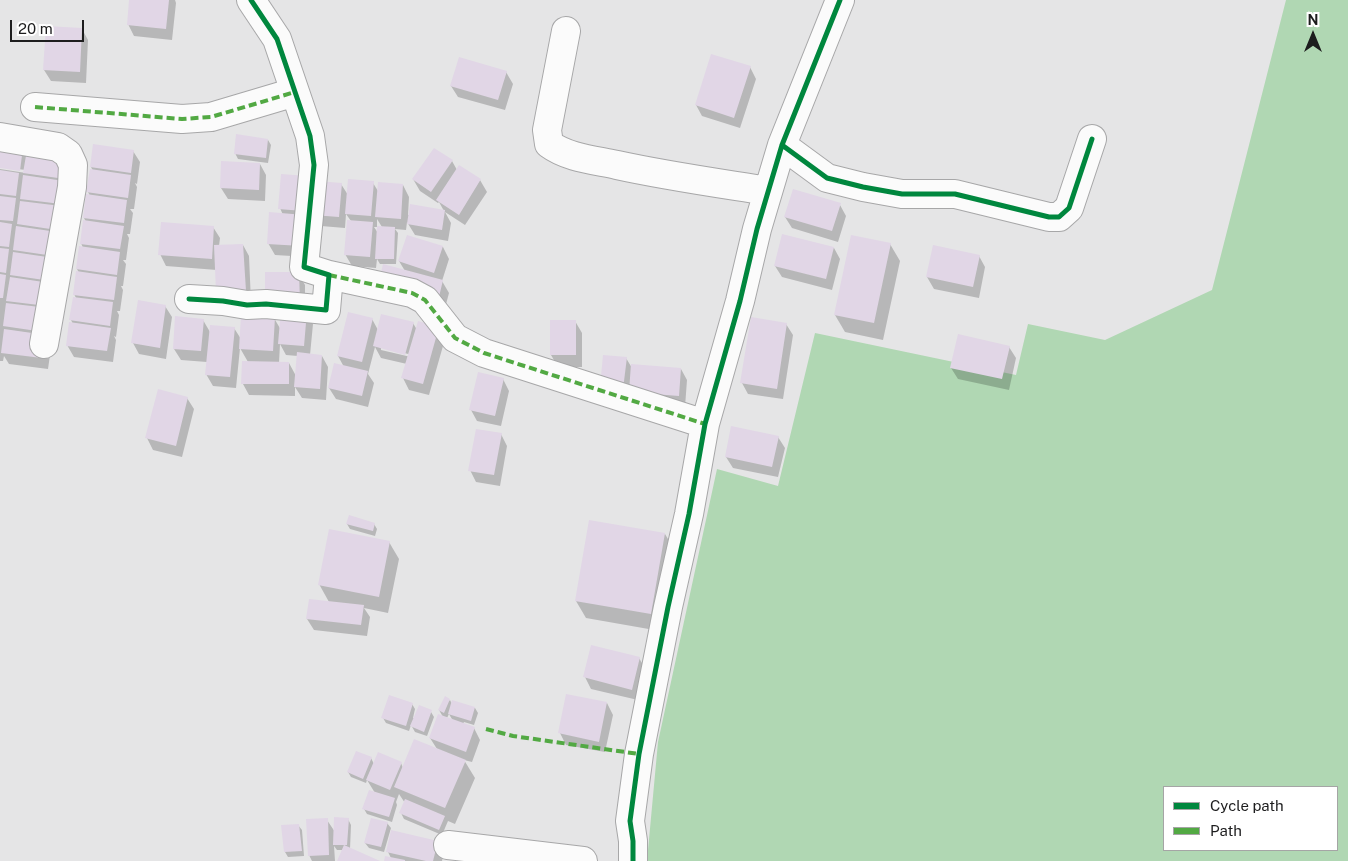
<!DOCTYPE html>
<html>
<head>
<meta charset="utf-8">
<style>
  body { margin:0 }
  #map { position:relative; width:1348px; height:861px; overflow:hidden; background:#e5e5e6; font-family:"Public Sans",sans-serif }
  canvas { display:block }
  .legend { position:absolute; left:1163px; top:786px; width:175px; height:65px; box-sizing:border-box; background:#fff; border:1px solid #a5a5a5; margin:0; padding:6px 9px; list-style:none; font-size:15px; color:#1d1d1e }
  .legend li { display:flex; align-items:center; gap:10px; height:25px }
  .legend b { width:25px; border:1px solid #a5a5a5 }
  .north { position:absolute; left:1288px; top:10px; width:50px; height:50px; -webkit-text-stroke:4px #fff; paint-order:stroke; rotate:0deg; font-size:14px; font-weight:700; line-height:20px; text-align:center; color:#1d1d1e }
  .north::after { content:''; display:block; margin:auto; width:18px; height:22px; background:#1d1d1e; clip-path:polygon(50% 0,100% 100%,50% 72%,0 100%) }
  .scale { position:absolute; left:10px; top:20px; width:74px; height:22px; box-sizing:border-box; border:2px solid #1d1d1e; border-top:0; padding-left:6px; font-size:15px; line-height:18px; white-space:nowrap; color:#1d1d1e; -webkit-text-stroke:4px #fff; paint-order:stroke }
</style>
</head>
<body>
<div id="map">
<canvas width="1348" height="861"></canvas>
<ul class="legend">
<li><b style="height:6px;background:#00873e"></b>Cycle path</li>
<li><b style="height:6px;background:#52a943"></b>Path</li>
</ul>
<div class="north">N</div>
<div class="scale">20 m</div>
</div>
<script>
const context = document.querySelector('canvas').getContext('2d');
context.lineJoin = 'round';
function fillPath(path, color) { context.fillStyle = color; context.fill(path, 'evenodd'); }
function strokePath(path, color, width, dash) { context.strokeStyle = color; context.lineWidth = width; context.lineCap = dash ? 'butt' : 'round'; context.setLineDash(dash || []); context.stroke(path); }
fillPath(new Path2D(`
  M1286,0H1348V861H647L658,742L717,469L778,486L815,333L1016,375L1028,324L1105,340L1212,290ZM1164,787H1337V850H1164Z`), '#b0d7b3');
fillPath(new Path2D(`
  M130,0H175L176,3L172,40L134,36L128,24Z
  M82,29L88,40L86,83L51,81L44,70Z
  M750,67L756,79L740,128L702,116L696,105Z
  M506,72L513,84L505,110L458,97L451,86Z
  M268,140L271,145L268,163L238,159L235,153Z
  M0,145L67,157L51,348L48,369L9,364L4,356L3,361H0V169L26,173V170L0,167Z
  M434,149L452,161L457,170L480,180L487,192L465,225L445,212L451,223L448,241L415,235L407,222L406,230L395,229L398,233L396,264H380L377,259L376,268L352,266L345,254L351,221L346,214L345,228L321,226L315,215L341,184L348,195L373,183L378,191L403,185L409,197L408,215L444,211L439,202L438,203L420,191L413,179ZM377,219L382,227L378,233L374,227H377Z
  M133,151L140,162L137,184L135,183L137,187L134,209H130L133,213L130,234H127L129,238L126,260H123L126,264L123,286H121L123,290L120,311H117L119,315L116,337L114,336L116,340L113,362L74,357L67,345L73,324L71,320L76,298L74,294L79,273L77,269L83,248L81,243L86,222L84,218L90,196L88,192L93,171L91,167Z
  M260,164L266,175L265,201L228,199L221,188Z
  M306,177L308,257L275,255L268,243L283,215L280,208Z
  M840,205L846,216L838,242L792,228L785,217Z
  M213,227L220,238L219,246L243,245L249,256L251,302L217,270L166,266L160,254Z
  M408,236L443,247L449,259L442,281L449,293L445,308L405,271L399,261Z
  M890,244L900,261L883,340L845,332L835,315Z
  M834,248L840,259L832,290L782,277L775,266Z
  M979,256L985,267L979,298L934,289L927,277Z
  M298,273L305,285V312L313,324L310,355L322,356L328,367L326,400L302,398L295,387V396L249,395L243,384L248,362L240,348L236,388L213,386L206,374L207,362L181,360L174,349L203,320L210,332L234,328L241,339L274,318L281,330ZM280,344L286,355L298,356L296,376L289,363H279Z
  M165,306L172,317L166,359L139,354L133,343Z
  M372,319L378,330L413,323L417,330L445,339L429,395L409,390L403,378L407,364L381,358L375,347L368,374L374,383L368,407L336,399L329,388L344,367L338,356ZM381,347L412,355L411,357L381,350Z
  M551,321H575L582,333V367H558L551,355Z
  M786,324L793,335L783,399L748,394L742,383Z
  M1009,347L1016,358L1009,390L958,379L951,368Z
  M626,358L632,368L681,369L687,380L685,407L608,398Z
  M503,379L509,391L501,426L477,421L471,410Z
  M187,398L194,409L182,457L153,450L147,438Z
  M501,434L507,446L500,486L476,482L470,470Z
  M778,437L785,448L778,477L733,468L726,457Z
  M347,524H374L377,529L375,536L350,529Z
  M665,534L675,551L660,631L586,618L576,601Z
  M389,542L399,559L388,613L364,608L370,617L367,636L314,630L307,619L329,602L319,584Z
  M639,658L646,670L638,700L591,689L585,677Z
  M450,700L452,704L475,708L478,713L474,725L464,722L463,724L474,728L480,740L472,762L464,760L475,778L455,824L448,821L442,835L404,819L401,813L405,803L399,794L396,802L397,805L392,822L367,814L364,809L375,793L367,780L366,783L351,777L348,772L371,758L374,764L401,763L403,768L437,749L430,738L443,717L439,710ZM449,714L453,721L447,718Z
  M607,703L613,715L605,752L566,745L560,733Z
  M412,704L415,709L413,718H415L431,712L434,717L427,736L415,732L411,725L409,731L386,723L383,718Z
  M348,819L351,825L350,849L377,861H339L344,850H337L334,846L335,861H312L309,855L327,820L335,832Z
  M387,823L391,828L384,852L369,848L365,843Z
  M298,825L302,830L304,856L288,857L285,852Z
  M392,832L444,853L442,861H385L391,858L388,852Z`), '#0003');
fillPath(new Path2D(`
  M129,0H169L166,29L127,25Z
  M46,26L82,28L80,72L43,70Z
  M711,54L751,66L734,118L695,105Z
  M459,57L507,71L498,100L450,86Z
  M236,134L268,139L266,158L234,154Z
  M0,144L23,147L20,171L0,168Z
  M93,144L134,150L131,173L90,167Z
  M434,148L453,160L431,192L412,179Z
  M27,150L68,156L65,179L23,173Z
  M221,161L260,163L259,190L220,188Z
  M459,165L481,179L459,215L436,200Z
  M90,169L131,175L128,198L86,192Z
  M0,170L19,173L16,196L0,194Z
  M281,174L307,176L304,211L278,209Z
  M23,175L64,181L61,204L20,199Z
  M348,179L374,181L371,216L345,214Z
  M316,181L342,183L339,217L313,215Z
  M378,182L403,184L401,219L375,217Z
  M793,189L841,203L832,231L784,217Z
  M86,194L127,200L124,223L83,218Z
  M0,196L16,198L13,221L0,220Z
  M20,201L61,206L57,230L17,224Z
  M410,204L445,210L442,230L407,224Z
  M269,212L304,215L302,246L267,244Z
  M83,220L124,226L120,249L80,244Z
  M347,220L373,222L370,257L344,255Z
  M0,222L12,224L9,247L0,246Z
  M161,222L214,226L212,259L158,255Z
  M16,226L57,232L54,256L13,250Z
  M377,226L395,227L394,259H375Z
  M782,234L834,247L826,279L774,266Z
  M407,235L443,246L434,273L398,261Z
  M851,235L891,243L874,323L834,315Z
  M243,244L246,291L216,292L214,245Z
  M933,245L980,255L973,287L926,277Z
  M79,246L120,252L117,275L76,269Z
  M0,248L9,249L6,273L0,272Z
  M13,252L54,258L51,281L10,275Z
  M383,264L443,280L439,297L379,281Z
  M76,271L117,277L114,300L73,295Z
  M265,272H299L300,302H265Z
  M0,274L6,275L3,298H0Z
  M10,277L50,283L47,306L6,301Z
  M73,297L113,302L110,326L69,320Z
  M138,300L166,305L160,348L131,343Z
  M6,303L48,308L44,332L3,326Z
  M281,309L307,311L304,346L278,344Z
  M348,312L373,318L362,362L337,356Z
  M381,314L414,322L405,355L373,346Z
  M241,315L275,317L273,351L239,349Z
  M175,316L204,319L201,351L173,349Z
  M751,317L787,323L777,389L740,383Z
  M550,320H576V355H550Z
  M418,321L439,327L423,384L401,378Z
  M69,322L111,328L107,351L66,346Z
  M210,325L235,327L230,377L205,375Z
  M4,329L46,335L42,358L1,353Z
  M958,334L1010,346L1002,379L950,368Z
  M297,352L322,355L320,389L294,387Z
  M603,355L627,357L623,389L600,387Z
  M242,361L289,362V384H241Z
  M334,363L368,371L362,396L328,388Z
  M631,364L681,368L679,396L629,392Z
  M478,372L504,378L495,416L469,410Z
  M158,389L188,397L176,446L145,438Z
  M731,426L779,436L772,467L725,457Z
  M476,429L502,433L494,475L468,471Z
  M349,515L375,523L373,531L346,524Z
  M589,520L665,533L651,614L575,601Z
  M329,529L390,541L379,597L318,585Z
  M309,599L364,605L361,625L306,619Z
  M591,645L640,657L632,690L583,677Z
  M566,694L607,702L599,742L558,733Z
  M389,695L413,703L406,726L381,718Z
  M445,696L450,699L444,713L438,710Z
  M452,700L475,707L471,721L448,714Z
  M419,705L432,710L424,732L410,726Z
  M438,714L475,727L466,752L429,738Z
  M414,739L466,760L445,808L394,787Z
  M356,751L372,757L363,779L347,772Z
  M378,752L402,762L390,790L366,780Z
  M369,790L395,798L389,817L362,809Z
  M405,799L445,816L439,830L399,813Z
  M334,817L349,818L347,845H333Z
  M328,818L329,855L308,856L306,819Z
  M371,818L388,822L381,847L364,843Z
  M299,824L302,851L284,852L281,825Z
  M391,830L438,841L433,861H426L386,852Z
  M344,845L380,861H337Z
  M385,856L405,860V861H384Z`), '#e1d6e6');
const minor = new Path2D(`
  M566,31L547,130L549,144C568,158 594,160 617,165C667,176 718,183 768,191
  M35,107L182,119L211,117L295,92
  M0,137L58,147L68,154L73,165L72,187L44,344
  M782,145L827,178L863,187L902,194H955L1049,217H1059L1069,208L1092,139
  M329,275L412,293L425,300L455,338L484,353L705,424
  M189,299L223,301L247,305L266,304L326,310L329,275L304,267L314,165L310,136L277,39L251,0
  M448,845L583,861
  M633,861V841L630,821L639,754L668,607L689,514L705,424L740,301L757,229L782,145L840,0`);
strokePath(minor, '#a7a7a8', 30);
strokePath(minor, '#fbfbfb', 28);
strokePath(new Path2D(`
  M35,107L182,119L211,117L295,92
  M329,275L412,293L425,300L455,338L484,353L705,424
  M486,729L513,736L639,754`), '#52a943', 4, [8, 4]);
strokePath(new Path2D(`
  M782,145L827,178L863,187L902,194H955L1049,217H1059L1069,208L1092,139
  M189,299L223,301L247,305L266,304L326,310L329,275L304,267L314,165L310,136L277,39L251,0
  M633,861V841L630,821L639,754L668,607L689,514L705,424L740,301L757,229L782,145L840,0`), '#00873e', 5);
</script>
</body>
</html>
